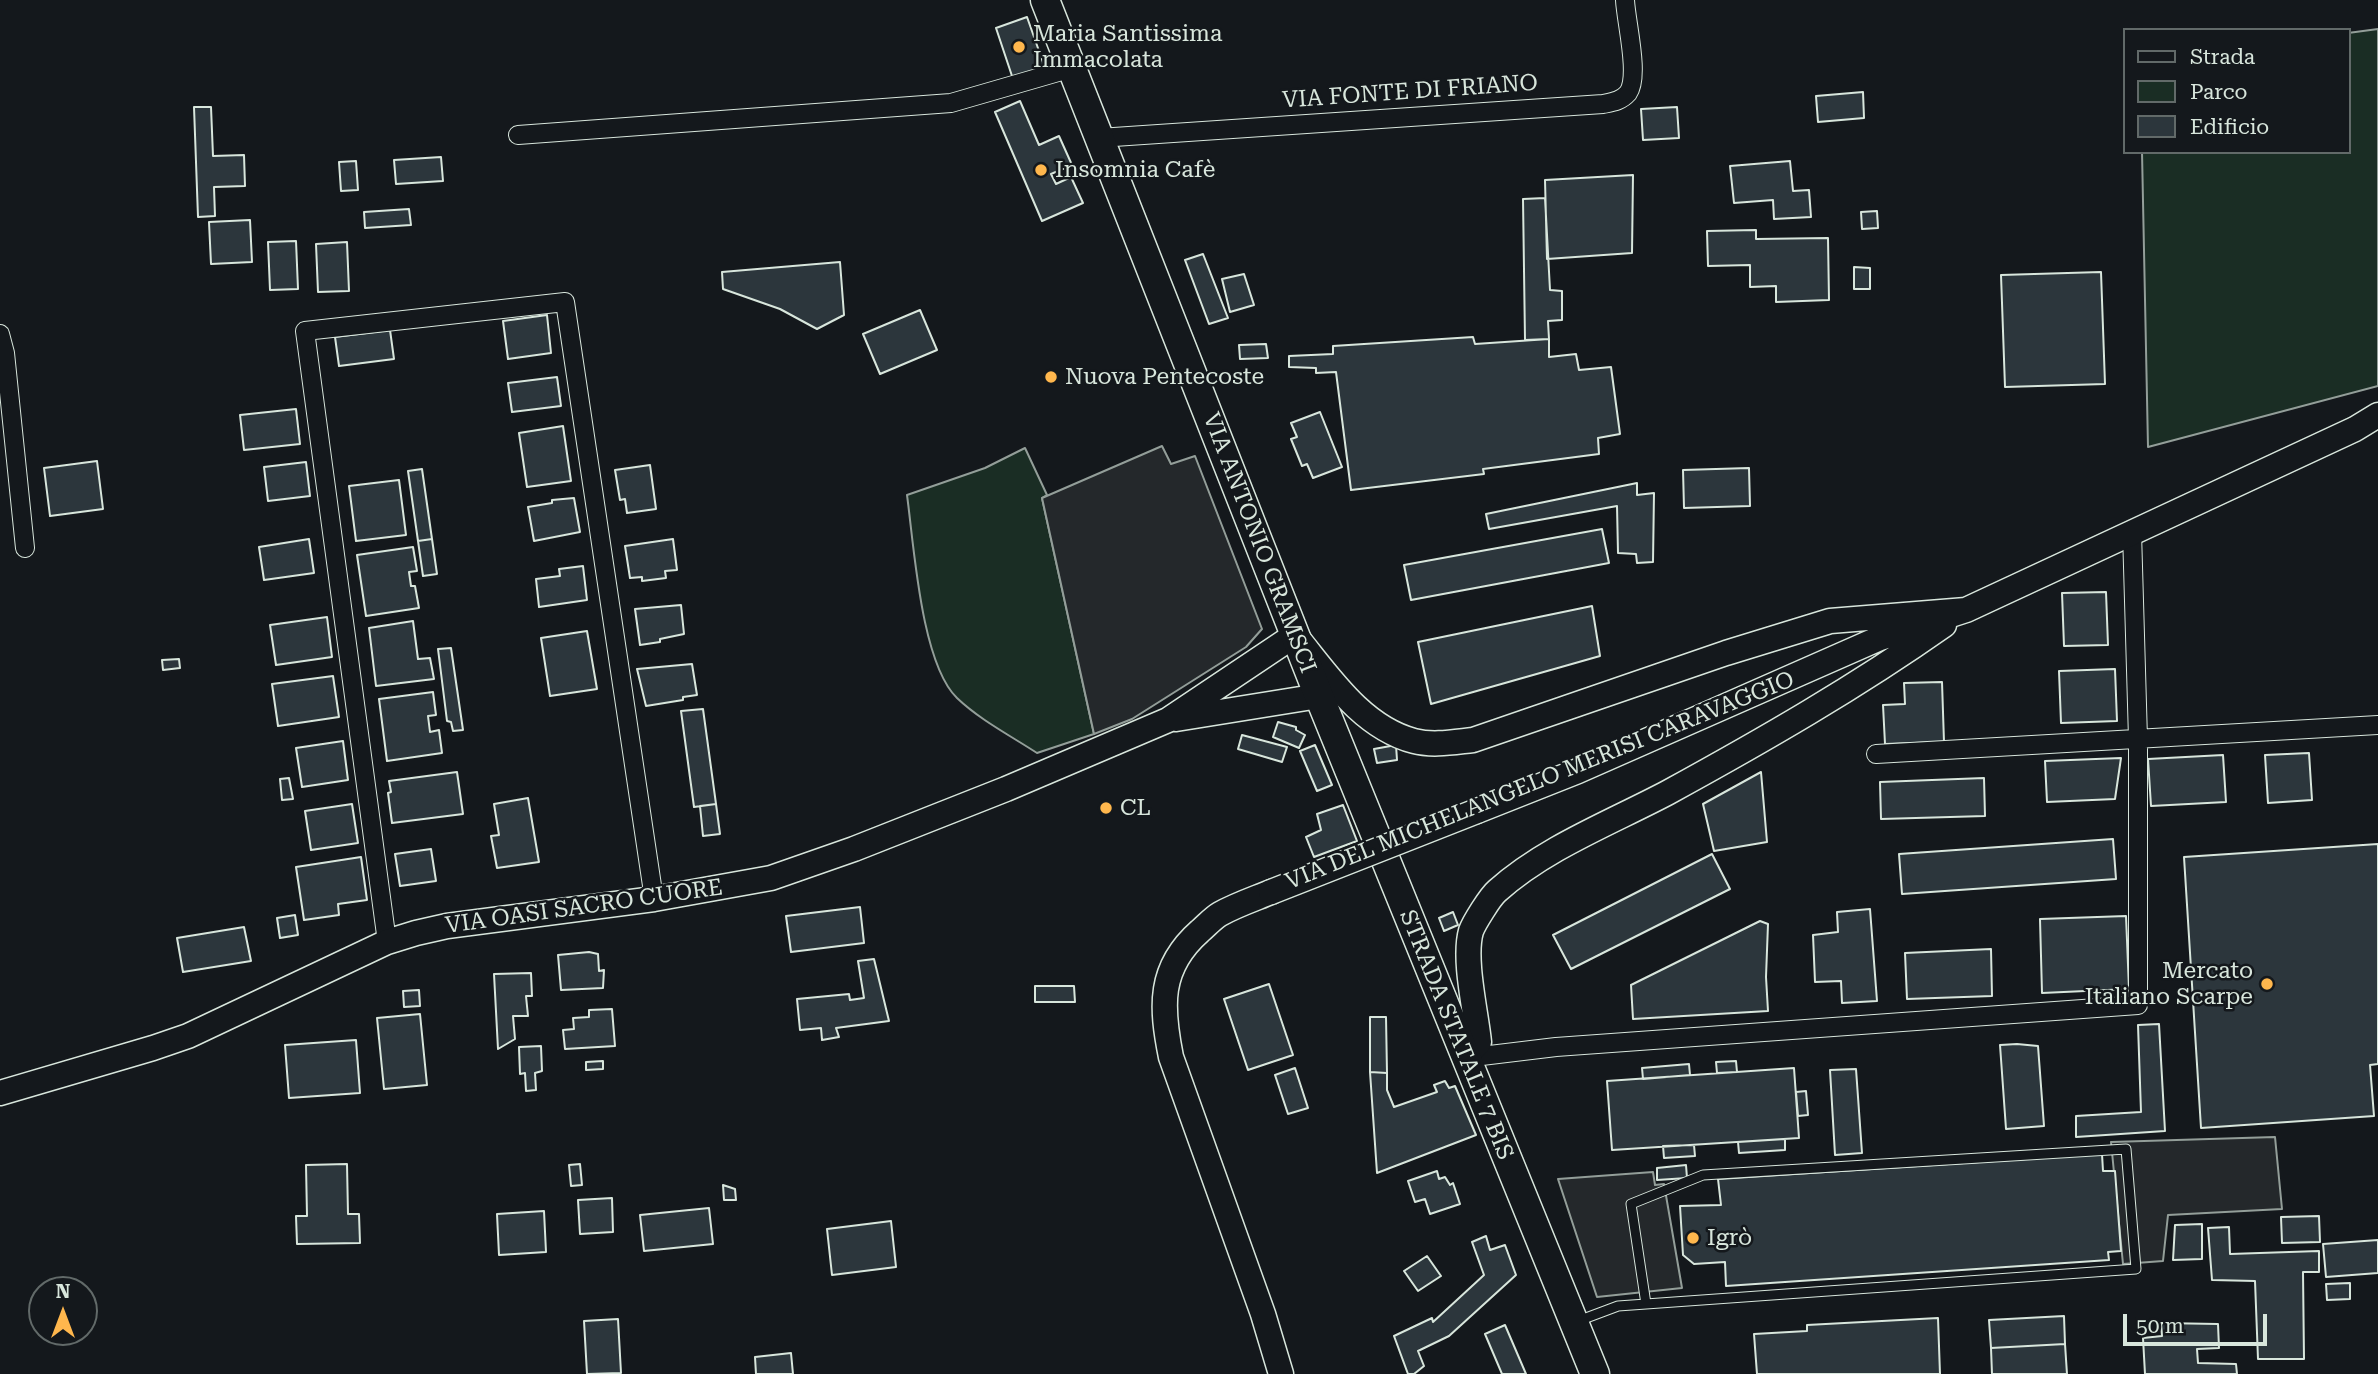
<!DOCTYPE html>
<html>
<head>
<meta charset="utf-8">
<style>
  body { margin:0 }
  #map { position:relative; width:2378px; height:1374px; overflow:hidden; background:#14181c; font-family:"Roboto Serif",serif }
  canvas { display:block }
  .legend { position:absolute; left:2123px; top:28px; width:228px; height:126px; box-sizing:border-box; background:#14181c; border:2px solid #626a69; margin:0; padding:9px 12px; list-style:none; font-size:21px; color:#d8e6dc }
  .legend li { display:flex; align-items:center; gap:14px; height:35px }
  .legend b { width:35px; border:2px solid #626a69 }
  .north { position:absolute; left:28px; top:1276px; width:70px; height:70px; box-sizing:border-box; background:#14181c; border:2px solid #626a69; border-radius:50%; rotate:0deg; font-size:19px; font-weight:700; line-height:28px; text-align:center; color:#d8e6dc }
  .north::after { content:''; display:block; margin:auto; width:24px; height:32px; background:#ffb74d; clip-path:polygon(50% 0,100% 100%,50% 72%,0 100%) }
  .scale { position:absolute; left:2123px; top:1314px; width:144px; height:32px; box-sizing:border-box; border:4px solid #d8e6dc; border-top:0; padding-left:9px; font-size:21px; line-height:24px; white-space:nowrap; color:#d8e6dc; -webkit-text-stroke:5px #14181c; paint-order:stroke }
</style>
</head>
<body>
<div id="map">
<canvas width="2378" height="1374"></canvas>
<ul class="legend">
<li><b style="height:9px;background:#14181c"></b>Strada</li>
<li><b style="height:19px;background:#1a2d24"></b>Parco</li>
<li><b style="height:19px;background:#2c363c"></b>Edificio</li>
</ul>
<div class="north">N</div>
<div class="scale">50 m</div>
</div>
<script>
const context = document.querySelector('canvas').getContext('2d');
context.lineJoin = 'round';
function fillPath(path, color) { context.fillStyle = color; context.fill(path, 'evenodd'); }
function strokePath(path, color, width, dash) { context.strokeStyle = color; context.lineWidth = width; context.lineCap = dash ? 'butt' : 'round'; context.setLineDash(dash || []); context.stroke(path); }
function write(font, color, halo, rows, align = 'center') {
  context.font = font + ' "Roboto Serif",serif'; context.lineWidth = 5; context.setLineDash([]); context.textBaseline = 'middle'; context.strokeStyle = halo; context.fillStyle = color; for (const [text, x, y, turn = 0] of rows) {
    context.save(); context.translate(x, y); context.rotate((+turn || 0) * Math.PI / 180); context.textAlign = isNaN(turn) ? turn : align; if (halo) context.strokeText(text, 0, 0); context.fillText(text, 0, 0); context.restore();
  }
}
const green = new Path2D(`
  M2378,29V386L2148,447L2142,152H2348V33Z
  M1025,448L1047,495L1042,498L1094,734L1037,753C1011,736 980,720 957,698C921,663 914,546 907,495L985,468Z`);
fillPath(green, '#1a2d24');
strokePath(green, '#939e99', 2);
const parking = new Path2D(`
  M1162,446L1171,464L1195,456L1262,629L1246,647L1132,719L1094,734L1042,498Z
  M2275,1137L2282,1209L2168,1215L2163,1261L2123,1264L2111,1142Z
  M1653,1172L1655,1185L1664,1184L1682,1288L1597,1297L1558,1179Z`);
fillPath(parking, '#24282b');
strokePath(parking, '#939e99', 2);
const building = new Path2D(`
  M1027,17L1045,68L1013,79L996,28Z
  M1863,92L1864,118L1818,122L1816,96Z
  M1020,101L1039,145L1059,136L1072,165L1051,174L1056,184L1071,177L1083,203L1042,221L995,112Z
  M194,107H211L213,156L244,155L245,186L214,187L215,216L198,217Z
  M1677,107L1679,138L1643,140L1641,109Z
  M441,157L443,181L396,184L394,160Z
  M356,161L358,190L341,191L339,162Z
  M1790,161L1793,191L1809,190L1811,217L1774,219L1773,200L1734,203L1730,166Z
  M1633,175L1632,253L1547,259L1545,180Z
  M1545,198L1550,290L1562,291V320L1548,321L1549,339L1525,340L1523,199Z
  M409,209L411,225L365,228L364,212Z
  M1877,211L1878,228L1862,229L1861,212Z
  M250,220L252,262L211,264L209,222Z
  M1756,230V239L1828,238L1829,300L1776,302V286L1750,287V265L1708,266L1707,231Z
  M296,241L298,289L270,290L268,242Z
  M347,242L349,291L318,292L316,244Z
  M1203,254L1228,318L1209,324L1185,260Z
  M840,262L844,315L817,329L780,309L723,289L722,272Z
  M1854,267L1870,268V289H1854Z
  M2101,272L2105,384L2005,387L2001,275Z
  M1244,274L1254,305L1230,312L1222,279Z
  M920,310L937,350L880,374L863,334Z
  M547,315L551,353L508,359L503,321Z
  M390,330L394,359L339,366L335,337Z
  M1473,337L1475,344L1549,339V357L1576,354L1579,370L1611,367L1620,434L1598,438L1599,454L1483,469L1484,474L1351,490L1336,372L1316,373V368L1289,367V356L1333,354V346Z
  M1266,344L1268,358L1240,359L1239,345Z
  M557,377L561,406L512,412L508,383Z
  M296,409L300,444L244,450L240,415Z
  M1320,412L1342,467L1313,478L1307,464L1302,466L1291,439L1297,437L1291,423Z
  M563,426L571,481L527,487L519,433Z
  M97,461L103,509L50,516L44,468Z
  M306,462L310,496L268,501L264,467Z
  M650,465L656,509L627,513L625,499L620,500L615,470Z
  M1749,468L1750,506L1684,508L1683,470Z
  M422,469L432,539L418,541L408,471Z
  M399,480L406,535L356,541L349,486Z
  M1637,483V495L1654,493L1653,562L1637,563L1636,554L1618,553L1617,506L1489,529L1486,514Z
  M574,498L580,532L534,541L528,507L552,503V500Z
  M1602,529L1609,563L1411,600L1404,565Z
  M309,539L314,573L264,580L259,547Z
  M432,539L437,574L423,576L418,541Z
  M673,539L677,570L665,571L666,578L642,581V577L630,578L625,546Z
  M413,547L417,571L409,572L411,586H415L419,608L366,616L357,555Z
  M583,566L587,600L539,607L536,579L560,576L559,569Z
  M2106,592L2108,645L2064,646L2062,593Z
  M681,605L684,634L660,639V642L640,645L635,609Z
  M1592,606L1600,656L1431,704L1418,642Z
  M327,617L332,657L276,665L270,625Z
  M413,621L418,659L430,658L434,679L376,686L369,628Z
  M587,631L597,689L550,696L541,638Z
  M451,648L463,730L453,731L451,722L447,721L438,649Z
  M179,659L180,668L163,670L162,660Z
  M692,664L697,695L683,697V700L646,706L637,669Z
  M2115,669L2117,721L2061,723L2059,671Z
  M333,676L339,717L278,726L272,684Z
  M1942,682L1944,742L1885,744L1883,705L1905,704L1904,683Z
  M433,692L436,715L428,716L430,732L439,730L442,753L387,761L379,699Z
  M703,709L716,804L694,807L681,711Z
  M1278,722L1296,727V730L1305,735L1299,748L1273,737Z
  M1242,735L1287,747L1282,762L1238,749Z
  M343,741L348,780L302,787L296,748Z
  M1315,745L1332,785L1317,791L1300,751Z
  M1396,745L1397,760L1377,763L1374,749Z
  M2309,753L2312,800L2268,803L2265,755Z
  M2223,755L2226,802L2151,806L2148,759Z
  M2121,758L2115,799L2047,802L2045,761Z
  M457,772L463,814L392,823L388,793L391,792L389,781Z
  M1761,772L1767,842L1714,851L1703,804Z
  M289,778L293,799L282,800L280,779Z
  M1984,778L1985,816L1881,819L1880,782Z
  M528,798L539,862L497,868L491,836L499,835L494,804Z
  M352,804L358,843L311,850L305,811Z
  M716,804L720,834L703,836L700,806Z
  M1343,805L1357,841L1314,857L1306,837L1321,830L1317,814Z
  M2113,839L2116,879L1902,894L1899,854Z
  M2378,844V1064L2370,1065L2374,1116L2201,1128L2184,857Z
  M431,849L436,881L400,886L395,854Z
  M1712,854L1730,889L1571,969L1553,935Z
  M361,857L367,900L338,904L339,915L304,920L296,867Z
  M860,907L864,943L791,952L786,916Z
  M1870,909L1877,1001L1842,1003L1841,981L1815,982L1813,935L1838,932L1837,912Z
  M1453,912L1458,925L1444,931L1439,918Z
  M295,915L298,935L280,938L277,918Z
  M2126,916L2129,989L2042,993L2040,919Z
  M1760,921L1768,924L1766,977L1768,1011L1633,1019L1631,985Z
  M244,927L251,961L183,972L177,938Z
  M1991,949L1992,996L1907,999L1905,953Z
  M589,952L598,954L599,971L604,970L603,988L561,990L558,955Z
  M874,959L889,1021L836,1028L839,1037L822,1040L821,1028L800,1030L797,999L849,994L850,1000L864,998L858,961Z
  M531,973L532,996H526L528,1016H513L515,1039L498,1049L494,974Z
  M1269,984L1293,1055L1248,1070L1224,999Z
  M1035,986H1074L1075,1002H1035Z
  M419,990L420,1006L404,1007L403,991Z
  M612,1009L615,1046L565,1049L563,1030L574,1029L573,1018L589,1017V1010Z
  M420,1014L427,1085L384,1089L377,1018Z
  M1370,1017H1386L1387,1073L1370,1072Z
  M2159,1024L2165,1131L2076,1137V1116L2141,1112L2138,1025Z
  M356,1040L360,1093L289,1098L285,1045Z
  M2017,1044L2038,1046L2044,1126L2006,1129L2000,1045Z
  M541,1046L542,1071L535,1073L536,1090L526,1091L525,1073L520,1074L519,1047Z
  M603,1061V1069L586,1070V1062Z
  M1736,1061L1737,1072L1717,1073L1716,1062Z
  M1689,1064L1690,1075L1643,1079L1642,1068Z
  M1295,1068L1308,1108L1288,1114L1275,1075Z
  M1794,1068L1799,1138L1612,1150L1607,1081Z
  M1856,1069L1862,1153L1835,1155L1830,1070Z
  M1370,1072L1387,1073V1090L1394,1107L1437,1092L1434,1085L1445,1081L1449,1088L1455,1086L1476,1135L1377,1173Z
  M1806,1091L1808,1115L1798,1116L1796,1092Z
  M1785,1139V1150L1739,1153L1738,1142Z
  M1694,1145L1695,1156L1664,1158L1663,1146Z
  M2102,1154L2103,1171H2115L2121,1251L2108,1252L2109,1260L1726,1286L1725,1262L1694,1264L1683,1255L1680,1206L1721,1205L1718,1179Z
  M347,1164L348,1214H359L360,1243L297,1244L296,1216H307L306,1165Z
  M580,1164L582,1185L571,1186L569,1165Z
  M1686,1165L1687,1178L1657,1180V1168Z
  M1437,1171L1439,1179L1445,1177L1450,1185L1453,1183L1460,1204L1430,1214L1425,1199L1415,1202L1408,1181Z
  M723,1185L735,1189L736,1200H724Z
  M612,1198L613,1232L580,1234L578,1200Z
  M709,1208L713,1244L644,1251L640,1215Z
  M544,1211L546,1252L499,1255L497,1214Z
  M2319,1216L2320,1242L2282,1243L2281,1217Z
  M891,1221L896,1267L832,1275L827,1229Z
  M2202,1224V1259L2173,1260L2175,1225Z
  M2229,1227L2230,1254L2319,1251V1272H2303L2304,1359H2258L2255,1281L2212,1280L2208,1228Z
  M1486,1236L1490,1250L1505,1245L1516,1275L1449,1336L1418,1351L1424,1366L1414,1374H1408L1394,1336L1432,1318L1433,1322L1484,1275L1472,1242Z
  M2378,1240V1273L2326,1277L2323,1244Z
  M1427,1256L1441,1276L1418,1291L1404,1271Z
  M2350,1283V1299L2327,1300L2326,1284Z
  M2064,1316L2065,1344L1991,1348L1989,1320Z
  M1938,1318L1940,1374H1757L1754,1334L1807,1331V1325Z
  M618,1319L621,1373L587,1374L584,1321Z
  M2161,1323L2218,1324L2219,1348L2197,1349L2198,1363L2236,1364L2237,1374H2145L2143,1338L2162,1336Z
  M1505,1325L1526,1374H1502L1485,1334Z
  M2065,1344L2067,1374H1992L1991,1348Z
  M791,1353L793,1374H756L755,1357Z`);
fillPath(building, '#2c363c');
strokePath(building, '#d8e6dc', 2);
const lane = new Path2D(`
  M1578,1321L1618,1306L2136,1269L2126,1149L1703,1175L1631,1204L1646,1304`);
const street = new Path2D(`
  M518,135L951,103L1072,68
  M1099,138L1603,104C1613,102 1621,101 1628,93C1640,76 1626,22 1625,0
  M0,334L5,353L25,548
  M1876,754L2378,725
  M387,942L305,331L565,302L654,899
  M1465,1058L1556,1047L2138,1005V739L2132,532`);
const secondary = new Path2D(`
  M1176,719L1319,696
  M1477,811L1578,771L1880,638L1966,610L2355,429L2378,415
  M1271,892C1254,899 1236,905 1220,914C1213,918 1206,926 1200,931C1158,968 1161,1007 1171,1057L1263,1314L1281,1374
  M1465,1058L1479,1042C1476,1012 1463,959 1471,931C1474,923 1490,897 1497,891C1545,848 1610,823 1667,793C1762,741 1856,687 1944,625
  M0,1093L153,1048L188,1036L387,942L416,933L447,926L654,899L771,878L854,849L1006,789L1168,720L1295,635C1328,675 1361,727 1414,741C1433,746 1454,742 1473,740L1726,653L1830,621L1966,610`);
const primary = new Path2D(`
  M1045,0L1319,696L1595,1374`);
strokePath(lane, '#d8e6dc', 11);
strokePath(street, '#d8e6dc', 20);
strokePath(secondary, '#d8e6dc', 27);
strokePath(primary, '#d8e6dc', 31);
strokePath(lane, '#14181c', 9);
strokePath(street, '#14181c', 18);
strokePath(secondary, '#14181c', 24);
strokePath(primary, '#14181c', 28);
const secondaryBridge = new Path2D(`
  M1271,892L1477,811`);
strokePath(secondaryBridge, '#d8e6dc', 27, []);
strokePath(secondaryBridge, '#14181c', 24);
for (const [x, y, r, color] of [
  [1019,47,7,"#ffb74d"],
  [1041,170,7,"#ffb74d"],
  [1051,377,7,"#ffb74d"],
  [1106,808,7,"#ffb74d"],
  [2267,984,7,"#ffb74d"],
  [1693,1238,7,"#ffb74d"]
]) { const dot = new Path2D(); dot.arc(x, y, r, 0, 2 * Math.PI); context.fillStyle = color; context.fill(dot); strokePath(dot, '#14181c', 2.5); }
write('23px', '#d8e6dc', '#14181c', [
  ["Maria Santissima",1033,34],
  ["Immacolata",1033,60],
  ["Insomnia Cafè",1055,170],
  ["Nuova Pentecoste",1065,377],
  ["CL",1120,808],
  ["Mercato",2253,971,"right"],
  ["Italiano Scarpe",2253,997,"right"],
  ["Igrò",1707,1238]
], 'left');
write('23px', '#d8e6dc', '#14181c', [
  ["VIA FONTE DI FRIANO",1410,92,-4],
  ["VIA ANTONIO GRAMSCI",1259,543,69],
  ["VIA DEL MICHELANGELO MERISI CARAVAGGIO",1540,781,-22],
  ["VIA OASI SACRO CUORE",584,907,-8],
  ["STRADA STATALE 7 BIS",1456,1035,68]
]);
</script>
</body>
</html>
